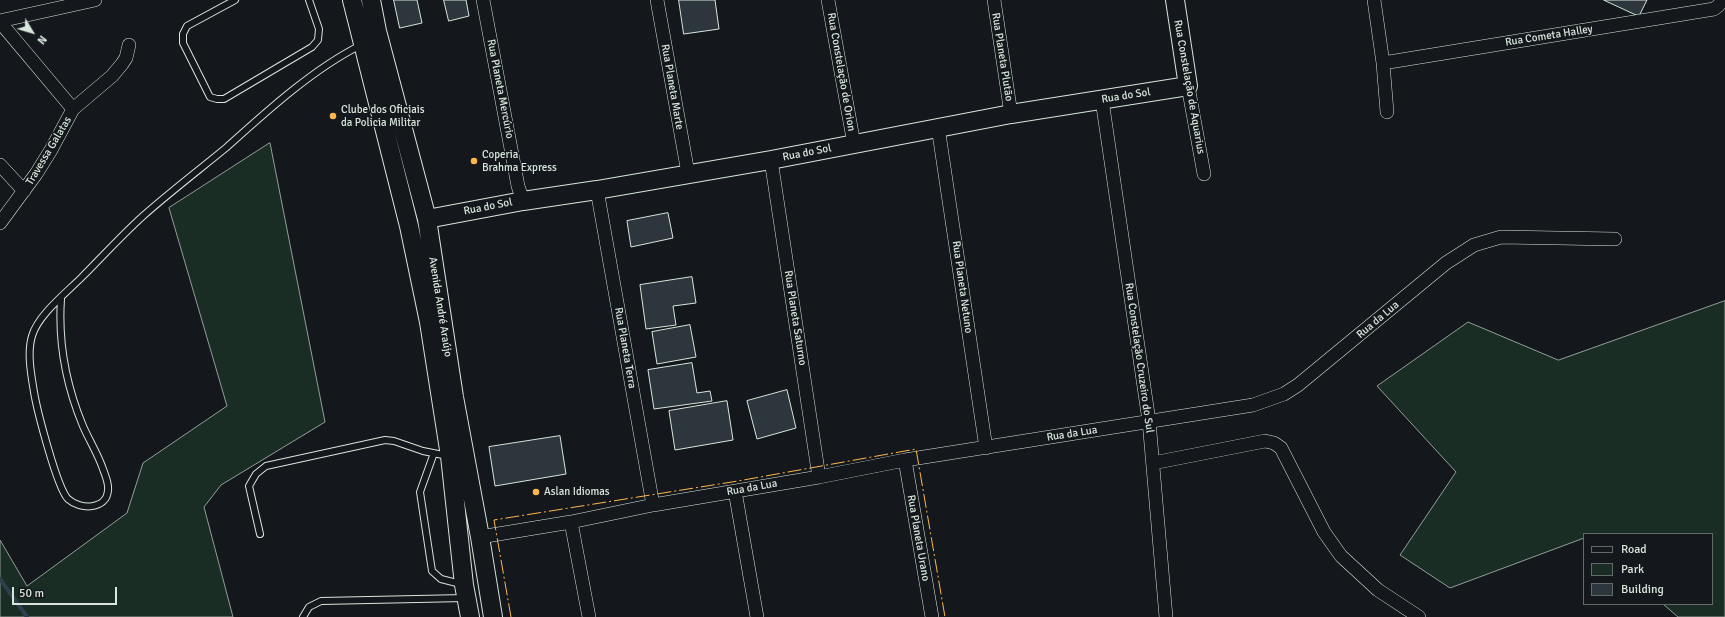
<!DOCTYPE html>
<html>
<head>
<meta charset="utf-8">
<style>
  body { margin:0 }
  #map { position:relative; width:1725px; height:617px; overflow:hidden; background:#14181c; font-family:Signika,sans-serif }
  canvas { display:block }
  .legend { position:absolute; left:1583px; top:533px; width:130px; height:72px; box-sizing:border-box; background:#14181c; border:1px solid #626a69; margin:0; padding:5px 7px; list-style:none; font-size:12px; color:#d8e6dc }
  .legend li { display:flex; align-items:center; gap:8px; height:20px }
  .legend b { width:20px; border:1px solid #626a69 }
  .north { position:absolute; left:12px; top:12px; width:40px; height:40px; -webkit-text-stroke:3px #14181c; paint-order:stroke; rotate:128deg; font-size:11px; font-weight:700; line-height:16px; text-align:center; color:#d8e6dc }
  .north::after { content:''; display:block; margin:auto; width:14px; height:18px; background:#d8e6dc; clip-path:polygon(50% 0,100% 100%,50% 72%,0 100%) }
  .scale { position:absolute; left:12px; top:587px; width:105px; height:18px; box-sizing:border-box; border:2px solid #d8e6dc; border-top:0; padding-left:5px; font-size:12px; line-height:14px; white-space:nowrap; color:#d8e6dc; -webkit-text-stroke:3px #14181c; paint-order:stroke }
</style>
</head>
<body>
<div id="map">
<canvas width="1725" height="617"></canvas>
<ul class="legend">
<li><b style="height:5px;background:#14181c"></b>Road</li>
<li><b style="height:11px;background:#1a2d24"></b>Park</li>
<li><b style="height:11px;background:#2c363c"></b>Building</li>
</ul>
<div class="north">N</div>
<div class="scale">50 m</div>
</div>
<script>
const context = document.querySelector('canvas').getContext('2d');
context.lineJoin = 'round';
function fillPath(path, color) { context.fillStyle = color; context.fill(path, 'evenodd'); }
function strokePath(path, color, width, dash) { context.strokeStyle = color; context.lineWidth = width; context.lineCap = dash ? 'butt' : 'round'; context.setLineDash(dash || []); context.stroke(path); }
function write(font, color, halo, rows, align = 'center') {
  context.font = font + ' Signika,sans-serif'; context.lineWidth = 3; context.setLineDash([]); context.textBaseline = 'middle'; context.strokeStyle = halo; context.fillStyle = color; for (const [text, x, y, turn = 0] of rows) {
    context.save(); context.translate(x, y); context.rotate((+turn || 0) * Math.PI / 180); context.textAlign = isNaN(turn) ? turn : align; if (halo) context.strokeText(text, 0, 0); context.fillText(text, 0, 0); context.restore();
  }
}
const green = new Path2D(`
  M270,143L325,422L221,485L204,507L233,617H0V540L27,586L127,513L143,463L227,406L169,208Z
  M1725,301V617H1678L1663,604H1712V534H1584V538L1450,588L1400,555L1456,472L1377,386L1468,322L1558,360Z`);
fillPath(green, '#1a2d24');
strokePath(green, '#939e99', 1);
strokePath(new Path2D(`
  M0,579L27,617`), '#2f3f4d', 4);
const building = new Path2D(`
  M394,0H417L422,23L400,28Z
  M444,0H466L469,16L449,21Z
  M679,0H715L719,29L684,34Z
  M1604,0H1647L1639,16Z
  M668,213L673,238L631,247L627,221Z
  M692,277L696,303L673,306L676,325L646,329L640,285Z
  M690,325L696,357L657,364L652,332Z
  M692,363L697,393L710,391L712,401L654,409L648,370Z
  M787,390L796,428L757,439L747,401Z
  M727,401L733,440L675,450L669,411Z
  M560,436L566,474L495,486L489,447Z`);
fillPath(building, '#2c363c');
strokePath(building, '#d8e6dc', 1);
const lane = new Path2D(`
  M235,0L187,26L183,34V43L210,97L217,99H224L312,47L318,40L319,29L309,0
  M61,299C58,343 66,385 83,426C89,440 98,454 103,469C105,475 109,483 108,490C107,510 80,510 68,499C57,488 37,410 34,392C31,374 27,353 32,336C38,315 66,293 82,277C102,257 122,235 143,216C170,192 199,170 227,147C267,111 313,69 361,45
  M434,453L420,492L432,571L441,579L461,584
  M260,534L249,486L256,474L266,466L385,440L394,441L423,451L448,456
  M303,617L309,607L321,601L465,598`);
const street = new Path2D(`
  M483,0L518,186L523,201
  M657,0L688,173
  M828,0L854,144
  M994,0L1011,114
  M1374,0L1383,63L1387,112
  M0,21L95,0
  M0,22L73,109
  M1383,63L1714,9L1718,6L1723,0
  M1188,86L1204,174
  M1102,100L1149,421L1166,617
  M938,127L986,448
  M771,160L819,477
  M0,165L24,191
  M597,190L653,505
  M0,223L36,174L51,150L73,109L112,76L122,64L126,58L129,45
  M905,460L932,617
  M1153,463L1265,441L1274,443L1281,448L1324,532L1341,556L1378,590L1419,617
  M735,491L757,617
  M571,522L589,617
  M480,537L571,522L653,505L819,477L905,460L1253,405L1284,394L1298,385L1446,263L1474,245L1501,237L1615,239`);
const secondary = new Path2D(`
  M352,0L409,226L429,322L450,456L464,585L470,617
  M371,0L377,31L427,219L454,397L480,537L493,617
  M427,219L523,201L597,190L771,160L1011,114L1188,86L1175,0`);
strokePath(lane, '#d8e6dc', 8);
strokePath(street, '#d8e6dc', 14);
strokePath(secondary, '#d8e6dc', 20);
strokePath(lane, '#14181c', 6);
strokePath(street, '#14181c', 13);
strokePath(secondary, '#14181c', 18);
strokePath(new Path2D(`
  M511,617L494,520L738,481L916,449L945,617`), '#ffb74d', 1, [14, 3, 2, 3]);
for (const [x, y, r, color] of [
  [333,116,4,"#ffb74d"],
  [474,161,4,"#ffb74d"],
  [536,492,4,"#ffb74d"]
]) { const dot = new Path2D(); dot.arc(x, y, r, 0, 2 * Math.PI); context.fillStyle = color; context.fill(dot); strokePath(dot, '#14181c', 1.5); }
write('11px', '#d8e6dc', '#14181c', [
  ["Rua Cometa Halley",1549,36,-9],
  ["Rua Planeta Plutão",1002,57,81],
  ["Rua Constelação de Orion",841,72,80],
  ["Rua Planeta Marte",672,87,80],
  ["Rua Constelação de Aquarius",1189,87,80],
  ["Rua Planeta Mercúrio",500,89,79],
  ["Rua do Sol",1126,96,-9],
  ["Travessa Galatas",49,151,-59],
  ["Rua do Sol",807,153,-11],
  ["Rua do Sol",488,207,-11],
  ["Rua Planeta Netuno",962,287,82],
  ["Avenida André Araújo",440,307,81],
  ["Rua Planeta Saturno",795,318,81],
  ["Rua da Lua",1378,320,-40],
  ["Rua Planeta Terra",625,348,80],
  ["Rua Constelação Cruzeiro do Sul",1139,358,82],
  ["Rua da Lua",1072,434,-9],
  ["Rua da Lua",752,488,-10],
  ["Rua Planeta Urano",918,538,80]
]);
write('11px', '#d8e6dc', '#14181c', [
  ["Clube dos Oficiais",341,110],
  ["da Policia Militar",341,123],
  ["Coperia",482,155],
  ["Brahma Express",482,168],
  ["Aslan Idiomas",544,492]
], 'left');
</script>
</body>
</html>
